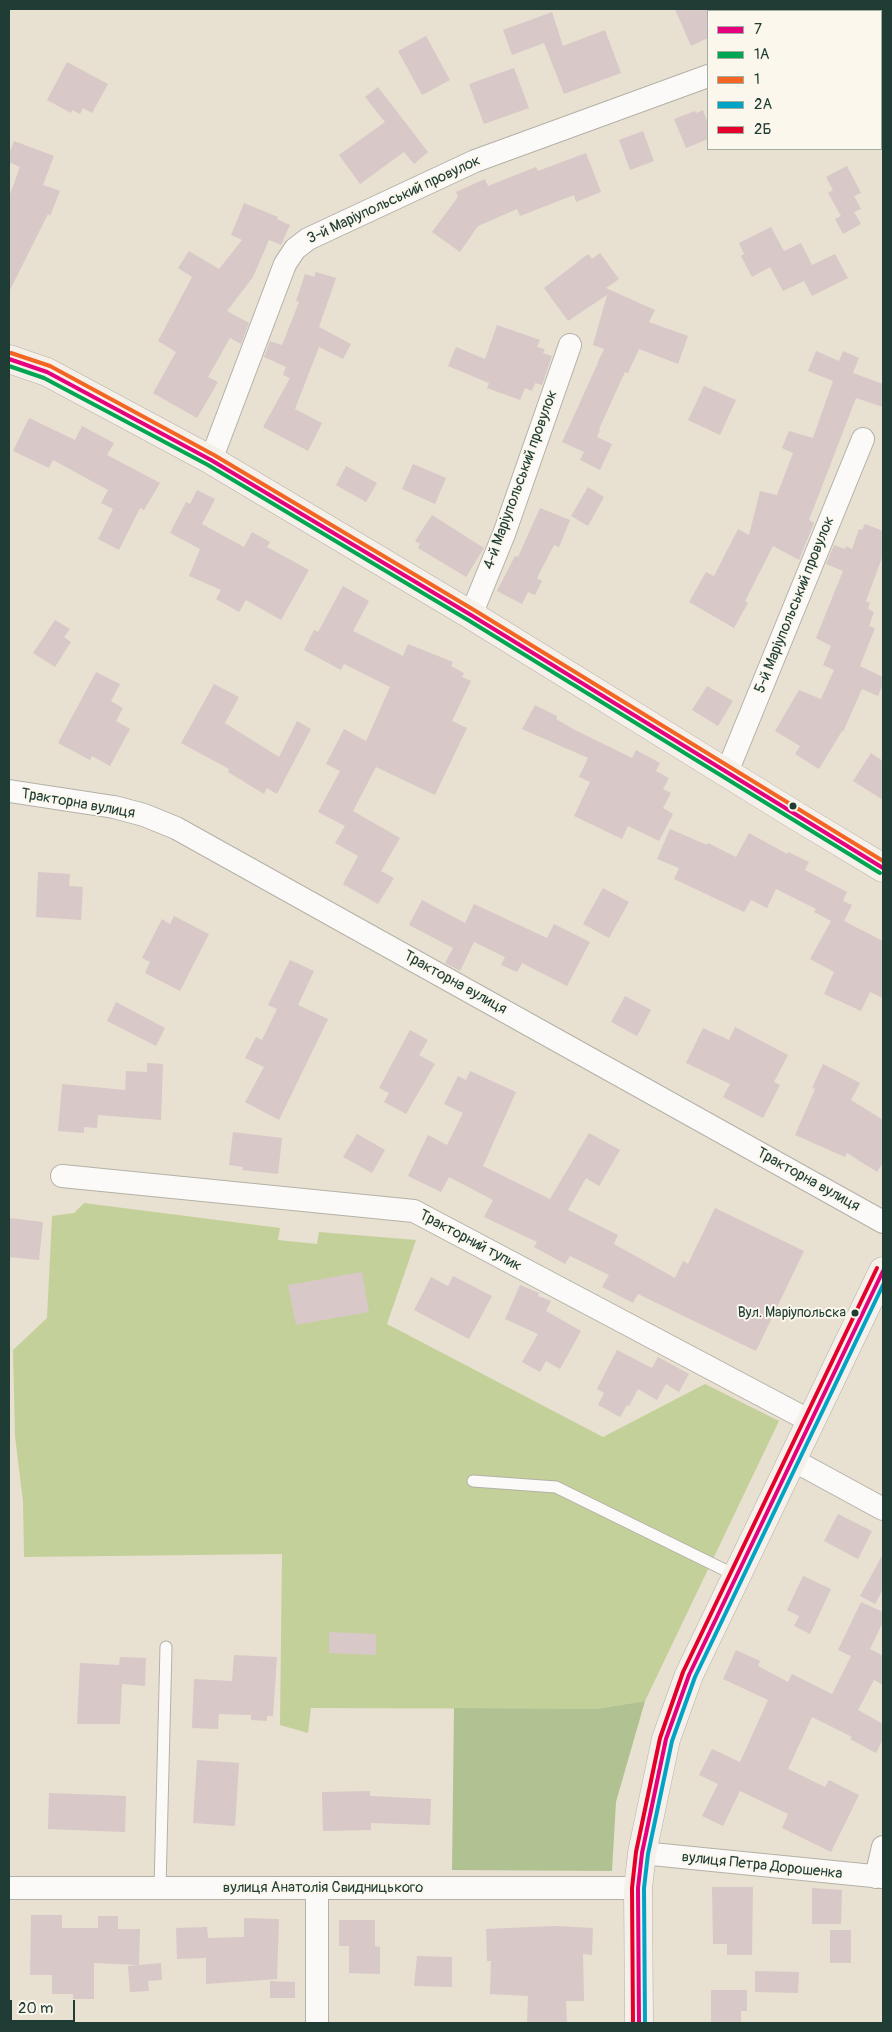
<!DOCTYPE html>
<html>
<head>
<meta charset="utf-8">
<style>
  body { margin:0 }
  #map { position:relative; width:892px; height:2032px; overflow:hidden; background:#e8e0d1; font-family:Pangolin,sans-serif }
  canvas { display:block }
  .frame { position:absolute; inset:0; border:10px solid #1f3d34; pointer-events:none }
  .legend { position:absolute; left:707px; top:10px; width:175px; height:140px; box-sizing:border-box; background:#fbf7ec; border:1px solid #a3ada2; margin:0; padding:6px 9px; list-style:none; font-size:15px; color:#1f3d34 }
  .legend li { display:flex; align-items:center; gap:10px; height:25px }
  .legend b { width:25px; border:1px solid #a3ada2 }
  .scale { position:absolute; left:10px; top:2000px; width:65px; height:22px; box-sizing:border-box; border:2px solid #1f3d34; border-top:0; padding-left:6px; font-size:15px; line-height:18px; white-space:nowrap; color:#1f3d34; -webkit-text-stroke:4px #fbf7ec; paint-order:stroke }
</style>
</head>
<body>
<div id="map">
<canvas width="892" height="2032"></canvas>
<div class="frame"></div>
<ul class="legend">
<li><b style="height:6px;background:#e5007d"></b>7</li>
<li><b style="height:6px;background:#00a651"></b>1А</li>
<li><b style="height:6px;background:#f26522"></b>1</li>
<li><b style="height:6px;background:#02a4c6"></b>2А</li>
<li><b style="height:6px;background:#e4002b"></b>2Б</li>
</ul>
<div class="scale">20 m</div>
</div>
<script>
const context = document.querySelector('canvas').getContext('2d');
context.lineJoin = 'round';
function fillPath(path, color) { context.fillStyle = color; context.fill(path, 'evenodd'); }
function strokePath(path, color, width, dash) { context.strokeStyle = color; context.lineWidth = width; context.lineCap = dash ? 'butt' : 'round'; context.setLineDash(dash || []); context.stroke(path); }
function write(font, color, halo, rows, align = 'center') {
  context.font = font + ' Pangolin,sans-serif'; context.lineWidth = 4; context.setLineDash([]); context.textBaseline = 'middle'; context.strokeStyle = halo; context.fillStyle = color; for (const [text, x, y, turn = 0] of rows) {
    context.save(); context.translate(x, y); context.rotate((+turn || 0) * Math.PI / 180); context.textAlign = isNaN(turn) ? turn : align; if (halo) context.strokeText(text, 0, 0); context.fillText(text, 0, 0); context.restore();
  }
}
fillPath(new Path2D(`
  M84,1203L280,1228L278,1240L317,1244L319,1232L416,1240L387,1324L603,1437L705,1384L779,1421L645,1701L595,1709L311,1708L308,1733L280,1725L282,1554L24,1557L23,1502L15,1436L13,1350L47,1318L52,1216L74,1213Z`), '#c3d099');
fillPath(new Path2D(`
  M645,1701L616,1802L612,1871L452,1870L454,1708L595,1709Z`), '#b1c292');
fillPath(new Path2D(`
  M675,9H708V38L691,46Z
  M552,12L563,46L605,30L621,73L564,94L544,43L512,55L503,30Z
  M426,36L450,80L422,95L398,51Z
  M67,62L108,84L92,113L83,108L80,114L72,110L71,113L47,100Z
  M514,68L529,108L484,124L469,84Z
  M378,87L428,152L414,164L404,152L360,184L339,155L385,122L365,97Z
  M703,110L708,124V139L686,148L674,119L695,111L696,113Z
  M643,131L654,161L630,170L619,140Z
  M14,141L54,156L43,185L60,191L50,216L48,214L9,292V197L20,167L9,162V154Z
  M586,153L601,192L576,202L574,195L520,216L517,209L478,226L460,252L432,232L458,197L456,192L485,179L488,186L536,167L538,171Z
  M847,166L861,193L854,196L861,209L854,212L861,224L843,234L835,219L841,216L828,193L833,190L826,177Z
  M244,203L278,217L277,219L290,225L281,245L269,240L253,277L227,311L249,323L241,344L230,338L208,377L218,382L197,418L153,393L176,352L158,341L192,277L178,268L189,251L219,269L242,240L231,235Z
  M771,227L784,251L801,243L812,265L835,254L848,278L812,296L804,281L783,291L770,267L752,277L741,256L744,254L739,243Z
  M600,253L619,279L606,288L655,310L649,322L688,336L678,364L639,349L628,373L625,372L599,429L600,430L597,437L612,444L600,470L580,460L584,452L562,442L597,365L599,366L597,364L604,349L593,345L607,295L568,321L544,288L588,254L592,259Z
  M316,272L336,278L319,327L351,344L343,359L319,347L295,409L322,423L308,451L263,427L290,378L283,375L286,367L264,357L270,341L282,345L299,302L296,301L305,274L314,277Z
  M497,325L540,340L537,347L545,349L543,353L552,356L542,385L535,383L532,391L525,388L520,400L487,388L489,383L448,366L456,347L485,359Z
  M816,351L839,361L843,351L859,358L853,373L883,384V407L856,398L809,520L814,523L799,560L773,546L745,601L748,603L734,628L689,602L706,572L714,576L738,529L749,535L760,491L777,495L793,453L782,448L789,431L813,438L833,381L808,371Z
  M704,386L736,400L720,435L688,420Z
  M29,418L75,440L82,426L114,443L107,455L160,483L144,510L140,508L119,550L98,539L113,509L101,503L108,490L53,460L49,468L13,451Z
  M413,464L446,478L435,504L402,489Z
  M346,466L377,483L366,502L336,485Z
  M588,487L604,497L588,526L571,516Z
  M197,490L215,499L202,524L244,547L252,532L270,542L267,547L309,570L281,620L246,600L239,612L216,599L221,590L189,576L200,549L170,533L186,502L190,504Z
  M540,508L570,520L559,547L554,545L537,578L542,581L535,595L528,592L522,604L497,591L515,556L518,557Z
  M432,515L484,548L466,577L418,548L420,544L415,541Z
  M865,524L883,531V555L866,601L870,603L868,609L874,612L869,626L875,628L860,666L883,677V685L878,696L862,689L843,732L842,731L819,769L795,754L800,746L775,731L799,690L821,699L834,670L823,665L831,646L816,638L843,571L826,564L834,545L845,549L846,546L852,549L859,529L862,530Z
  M343,586L369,601L353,631L403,656L408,644L453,662L451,666L464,673L462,677L471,681L452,721L467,728L435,795L376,767L353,811L400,838L381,871L394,878L378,904L343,884L358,856L335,843L345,826L318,812L340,771L326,764L344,729L366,741L390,687L344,664L341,670L304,650L314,630L318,632Z
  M55,620L70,629L64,637L71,642L55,667L33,653Z
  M96,672L120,684L111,701L123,708L116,721L130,729L110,766L92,756L90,760L58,743Z
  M214,684L239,697L225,723L279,757L297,721L311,729L277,794L267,788L264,794L228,772L229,769L181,743Z
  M707,686L733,701L718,726L692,710Z
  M535,705L557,716L556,719L575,730L632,758L636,750L660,763L656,771L669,778L663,789L671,793L663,808L673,814L659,841L628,826L622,839L574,816L590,782L579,777L588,758L522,729Z
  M871,753L883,761V800L853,781Z
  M670,829L707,845L708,843L736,857L749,833L787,854L788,852L809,862L805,870L847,892L843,901L852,905L844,921L883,941V998L870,992L861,1011L824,994L834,972L810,959L831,921L814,912L816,909L776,889L767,908L751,900L744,912L674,879L679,868L657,859Z
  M38,872L70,874L69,886L83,887L81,920L36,917Z
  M603,888L629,902L609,938L583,924Z
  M422,900L465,923L474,904L547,938L554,924L590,942L567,986L522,963L517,972L501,965L505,957L474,942L460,971L445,963L453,948L409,925Z
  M174,916L209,934L180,991L145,973L150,962L142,958L162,919L170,924Z
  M290,960L314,971L298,1005L328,1019L279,1120L245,1102L264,1067L245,1058L256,1037L262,1040L277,1009L268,1005Z
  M625,996L651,1010L637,1036L611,1022Z
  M116,1002L165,1028L156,1046L107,1021Z
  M735,1027L788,1055L774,1082L780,1085L763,1118L723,1097L730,1084L686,1063L703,1028L729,1040Z
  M410,1030L428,1040L419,1055L435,1064L406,1114L384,1102L389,1093L379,1088Z
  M147,1063L163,1064L161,1120L98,1115L97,1128L84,1127V1133L58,1131L62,1084L125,1090L126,1071L147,1072Z
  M823,1064L860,1083L851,1100L883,1120V1163L877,1172L847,1153L845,1157L795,1135L815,1089L812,1088Z
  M470,1071L516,1092L483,1166L550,1199L589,1133L620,1150L599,1186L586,1178L568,1210L618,1235L614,1244L675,1278L683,1261L688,1264L715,1208L804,1251L756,1351L638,1294L633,1303L602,1287L609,1275L570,1256L565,1264L534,1247L537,1242L484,1217L493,1200L449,1177L441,1192L408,1176L428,1135L447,1145L463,1113L444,1104L458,1076L466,1080Z
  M233,1132L282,1138L278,1174L242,1170L243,1167L229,1165Z
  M357,1134L385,1150L372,1173L343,1157Z
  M9,1218L43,1222L39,1260L9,1257Z
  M362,1272L369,1312L296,1325L288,1285Z
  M453,1276L492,1296L469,1339L414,1310L431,1277L448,1286Z
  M520,1285L539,1293L538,1296L551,1301L546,1311L581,1331L560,1369L546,1361L540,1372L522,1362L538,1334L505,1319Z
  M617,1350L652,1368L658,1357L689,1374L679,1392L666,1384L657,1400L638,1389L629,1406L627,1405L620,1417L598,1405L604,1393L597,1389Z
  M838,1514L872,1531L858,1559L824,1541Z
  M883,1554V1589L875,1604L860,1596Z
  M803,1576L831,1589L810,1634L794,1626L799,1616L787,1610Z
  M861,1602L883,1612V1622L870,1649L883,1656V1685L874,1680L858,1710L883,1724V1739L876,1753L850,1739L852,1737L812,1717L788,1769L825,1787L829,1780L859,1795L831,1852L782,1828L788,1814L740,1791L723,1826L702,1816L718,1784L699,1775L712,1749L740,1762L768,1700L723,1679L736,1650L760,1661L758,1666L788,1682L792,1674L832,1694L851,1656L838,1650Z
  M329,1632L376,1634V1655L329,1653Z
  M234,1655L277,1657L273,1716H267V1721L251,1720V1715L219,1714L218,1729L192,1728L194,1679L232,1681Z
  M120,1657L146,1658L145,1686L122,1684L120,1724H77L80,1663L119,1665Z
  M197,1760L239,1763L235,1826L193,1823Z
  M370,1791V1796L431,1799L430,1825L371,1823V1830L323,1831L322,1792Z
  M49,1793L126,1796L125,1832L48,1829Z
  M712,1887H753L752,1955H727V1944H713Z
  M812,1888L842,1890L841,1924H812Z
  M31,1915H62V1928H98V1916H118V1929H140L139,1965L94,1963V1999H73V1994H52V1975H30Z
  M244,1918L279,1919L277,1979L206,1984V1958L177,1959L176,1928L207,1927L208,1938L244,1937Z
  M339,1920H375V1946L380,1947V1974L349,1973V1946H339Z
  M554,1926L593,1928L592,1955L583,1954L584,2001H566L567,2023H527L528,1996L490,1994L491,1961H487L486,1929Z
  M830,1930H851V1963H830Z
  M417,1956L452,1957V1987L414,1986Z
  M161,1963L162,1980L148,1981L149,1991L130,1992L128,1966Z
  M755,1971L799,1972L798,1993L755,1992Z
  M270,1981L295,1982V1998H270Z
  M711,1990H747V2011H741V2023H711Z`), '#d8c8c7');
const service = new Path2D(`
  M473,1481L556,1487L737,1576
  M160,1888L166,1647`);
const minor = new Path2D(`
  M881,13L883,12
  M211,460L285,264L295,249L308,239L475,161L708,76
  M471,615L504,534L570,345
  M727,772L863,439
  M9,791L114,807L144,815L176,828L883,1222
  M62,1176L414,1211L812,1422
  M793,1460L883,1509
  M642,1853L883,1877
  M876,1877L883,1847
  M9,1888H638
  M317,2023V1888`);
const secondary = new Path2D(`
  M9,359L47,372L211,460L471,615L790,812L883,868
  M639,2023L638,1888L642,1853L666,1739L689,1675L883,1271`);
strokePath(service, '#b3b1a7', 13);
strokePath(minor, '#b3b1a7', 24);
strokePath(secondary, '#b3b1a7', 29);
strokePath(service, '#fcfaf8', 11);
strokePath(minor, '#fcfaf8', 22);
strokePath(secondary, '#f5f1ea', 28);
strokePath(new Path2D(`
  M9,359L47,372L211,460L471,615L883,868
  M639,2023L638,1888L642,1853L666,1739L689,1675L883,1271`), '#e5007d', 4);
strokePath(new Path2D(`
  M9,366L44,378L208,465L468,620L880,873`), '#00a651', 4);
strokePath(new Path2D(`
  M11,353L50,366L214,455L474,610L883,861`), '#f26522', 4);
strokePath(new Path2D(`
  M645,2023L644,1888L648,1854L672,1741L695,1677L883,1285`), '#02a4c6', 4);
strokePath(new Path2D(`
  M633,2023L632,1888L636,1852L660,1738L683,1672L877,1268`), '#e4002b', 4);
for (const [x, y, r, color] of [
  [793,806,4.5,"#1f3d34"],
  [855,1313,4.5,"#1f3d34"]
]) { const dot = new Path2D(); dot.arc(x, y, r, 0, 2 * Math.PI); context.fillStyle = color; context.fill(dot); strokePath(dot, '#fbf7ec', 2); }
write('14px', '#1f3d34', '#fbf7ec', [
  ["Вул. Маріупольска",846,1313]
], 'right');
write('15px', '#1f3d34', '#fbf7ec', [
  ["3-й Маріупольський провулок",394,200,-25],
  ["4-й Маріупольський провулок",521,480,-70],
  ["5-й Маріупольський провулок",795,605,-68],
  ["Тракторна вулиця",78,804,10],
  ["Тракторна вулиця",455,983,29],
  ["Тракторна вулиця",808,1180,29],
  ["Тракторний тупик",470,1241,28],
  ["вулиця Петра Дорошенка",762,1866,6],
  ["вулиця Анатолія Свидницького",323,1888]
]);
</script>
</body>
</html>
